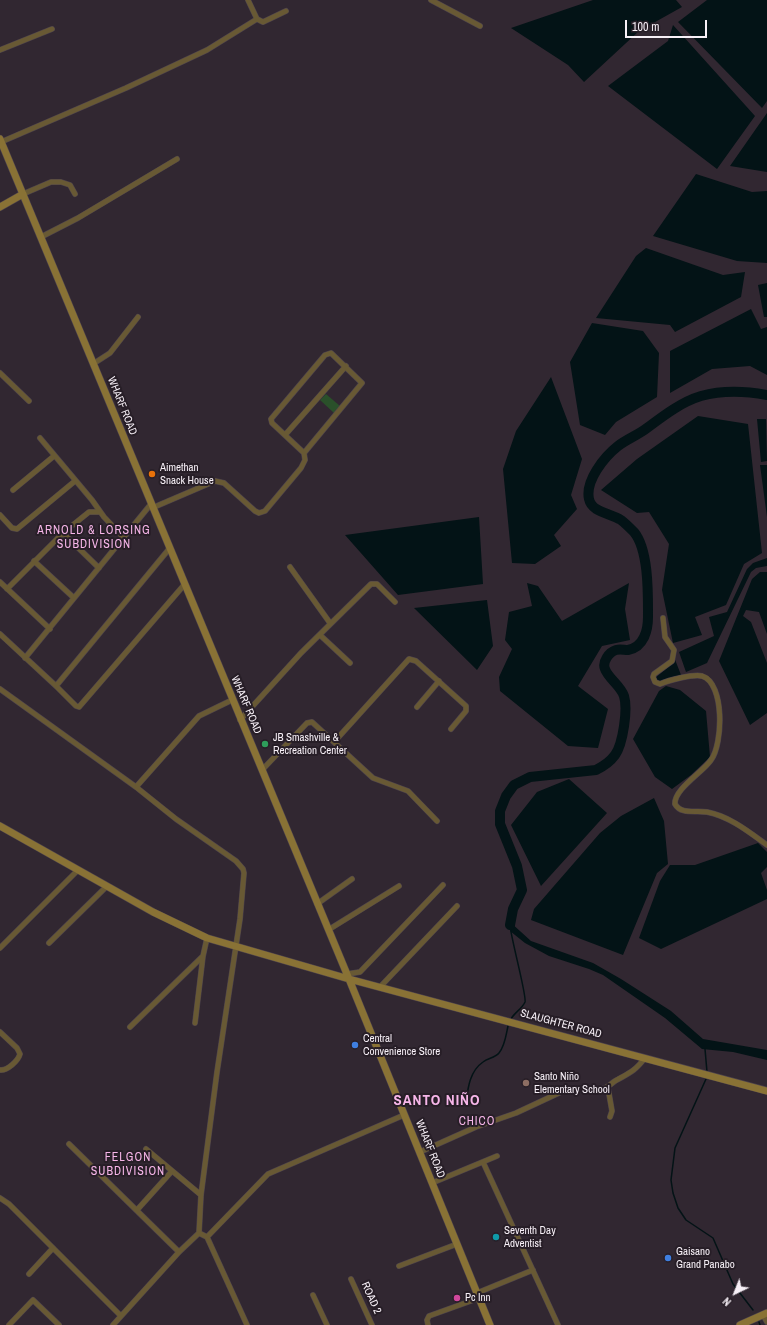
<!DOCTYPE html>
<html>
<head>
<meta charset="utf-8">
<style>
  body { margin:0 }
  #map { position:relative; width:767px; height:1325px; overflow:hidden; background:#312731; font-family:"Archivo Narrow",sans-serif }
  canvas { display:block }
  .north { position:absolute; left:715px; top:1273px; width:40px; height:40px; -webkit-text-stroke:3px #271e27; paint-order:stroke; rotate:223deg; font-size:11px; font-weight:700; line-height:16px; text-align:center; color:#f7f0f7 }
  .north::after { content:''; display:block; margin:auto; width:14px; height:18px; background:#f7f0f7; clip-path:polygon(50% 0,100% 100%,50% 72%,0 100%) }
  .scale { position:absolute; left:625px; top:20px; width:82px; height:18px; box-sizing:border-box; border:2px solid #f7f0f7; border-top:0; padding-left:5px; font-size:12px; line-height:14px; white-space:nowrap; color:#f7f0f7; -webkit-text-stroke:3px #271e27; paint-order:stroke }
</style>
</head>
<body>
<div id="map">
<canvas width="767" height="1325"></canvas>
<div class="north">N</div>
<div class="scale">100 m</div>
</div>
<script>
const context = document.querySelector('canvas').getContext('2d');
context.lineJoin = 'round';
function fillPath(path, color) { context.fillStyle = color; context.fill(path, 'evenodd'); }
function strokePath(path, color, width, dash) { context.strokeStyle = color; context.lineWidth = width; context.lineCap = dash ? 'butt' : 'round'; context.setLineDash(dash || []); context.stroke(path); }
function write(font, color, halo, rows, align = 'center') {
  context.font = font + ' "Archivo Narrow",sans-serif'; context.lineWidth = 4; context.setLineDash([]); context.textBaseline = 'middle'; context.strokeStyle = halo; context.fillStyle = color; for (const [text, x, y, turn = 0] of rows) {
    context.save(); context.translate(x, y); context.rotate((+turn || 0) * Math.PI / 180); context.textAlign = isNaN(turn) ? turn : align; if (halo) context.strokeText(text, 0, 0); context.fillText(text, 0, 0); context.restore();
  }
}
fillPath(new Path2D(`
  M326,394L340,406L334,413L320,400Z`), '#2a502a');
fillPath(new Path2D(`
  M593,0H676L682,7L639,31L584,82L568,65L511,28Z
  M707,0H767V101L762,108L678,22Z
  M673,25L755,116L717,169L608,86L668,41Z
  M767,113V172L730,166Z
  M696,174L752,192L767,191V263L737,261L653,236Z
  M646,248L723,275L745,272L741,297L675,332L670,325L596,318L636,256Z
  M767,283V317H764L758,285Z
  M751,309L761,329L767,327V375L750,366L712,369L670,393V351Z
  M592,323L643,331L659,353L657,397L616,422L605,435L580,425L570,362Z
  M551,377L582,459L571,495L577,509L554,535L561,546L535,564L512,563L503,469L516,431Z
  M698,416L748,424L762,553L744,564L726,605L695,617L702,635L673,643L662,590L669,544L649,512L637,513L601,490L637,459Z
  M757,419H766L767,461L761,462Z
  M760,465H767V517Z
  M479,517L483,584L398,595L345,535Z
  M767,558V566L756,568L751,572L707,663L686,672L679,652L714,636L709,617L727,612L747,569L753,563Z
  M760,572H767V634L759,612L746,610L743,616L751,622L767,663V713L750,725L719,661L752,579Z
  M527,583L538,586L562,621L629,583L625,609L630,640L602,646L578,686L608,709L598,748L568,746L500,691L499,677L512,649L505,640L509,612L532,606Z
  M487,600L493,646L477,670L414,608Z
  M674,657L683,680H670L659,684L655,678L666,669Z
  M666,686L680,690L706,711L710,757L691,775L672,789L655,777L633,739L659,691Z
  M569,779L607,813L541,886L511,825L537,792Z
  M654,798L664,821L668,864L657,873L623,955L531,920L534,909L600,833L621,816Z
  M758,843L767,852V867L761,873L767,890V899L661,949L639,938L660,881L670,865H695Z
  M510,922L531,941L593,963L621,979L671,1011L703,1039L767,1050V1060L733,1052L702,1049L665,1018L603,975L589,969L549,956L525,943L510,931Z`), '#031316');
strokePath(new Path2D(`
  M510,925C511,939 527,996 525,1002C522,1009 514,1013 511,1019
  M705,1049L707,1072
  M706,1079L675,1148L671,1180L673,1193L678,1208L686,1220L713,1238L733,1284L753,1310
  M466,1102C468,1087 470,1071 483,1062C488,1058 495,1058 499,1053C505,1046 506,1035 508,1026
  M759,1322L760,1325`), '#031316', 1.5);
strokePath(new Path2D(`
  M510,925L513,909L522,890L517,866L500,824V811L506,796L514,785L530,777L596,770C604,766 610,762 615,755C623,744 628,709 624,696C621,686 608,678 605,669C602,662 609,652 616,650C620,649 624,650 628,650C644,647 648,630 648,617C648,595 649,550 634,532C630,528 625,523 621,520C611,513 592,513 589,499C585,481 604,457 618,446C627,439 638,435 647,428C663,416 681,402 701,396C723,390 745,391 767,395`), '#031316', 10);
const street = new Path2D(`
  M248,0L257,19L263,22L286,11
  M431,0L480,26
  M0,50L52,29
  M1,142L126,88L207,50L257,19
  M23,194L51,182H61L70,185L75,194
  M41,237L78,218L177,159
  M93,364L110,353L138,317
  M0,373L29,401
  M285,435L346,366
  M40,438L92,500L104,517L124,538
  M13,490L54,456
  M152,508L215,481L224,483L255,511L259,513L265,511L301,468L305,460L304,453L272,423L271,419L325,355L331,353L362,383L304,453
  M0,515L12,528L17,529L75,481
  M63,533L99,568
  M169,549L56,686L76,706L79,707L184,585
  M34,561L74,598
  M290,567L330,623
  M0,582L50,629
  M7,589L63,533L89,512H100
  M663,618L665,637L674,650L672,661L654,674L653,677L655,682L660,684C669,680 693,674 702,676C725,683 723,744 711,760C703,772 674,789 675,804C681,815 696,810 707,812C729,816 749,832 767,845
  M0,634L56,686
  M320,635L350,663
  M25,658L151,504
  M0,689L136,787L176,819L236,861L243,869L244,873L240,919L217,1072L201,1195L199,1233L179,1252L113,1325
  M417,707L439,681
  M240,720L301,653L371,584H377L395,602
  M335,741L409,659L416,661L466,706V711L451,729
  M262,770L307,723L312,722L373,778L408,791L437,821
  M136,787L199,716L232,700
  M317,904L352,879
  M328,930L399,886
  M49,943L107,886
  M0,948L78,870
  M203,956L207,938
  M347,974L360,972L443,885
  M380,987L457,906
  M130,1027L203,956L195,1023
  M0,1032L17,1048L20,1054C18,1061 7,1071 0,1070
  M608,1088L612,1111L610,1117
  M599,1090C608,1088 608,1086 615,1081C629,1073 634,1072 645,1058
  M69,1144L179,1252
  M146,1149L201,1195
  M420,1152L476,1127L516,1113L561,1092
  M483,1162L558,1325
  M432,1183L497,1156
  M0,1198L9,1204L121,1316
  M137,1210L172,1171
  M199,1233L207,1237L247,1325
  M207,1237L268,1174L404,1115
  M399,1266L457,1244
  M29,1274L53,1248
  M351,1279L372,1325
  M477,1293L533,1270
  M313,1295L327,1325
  M763,1315L767,1322
  M9,1325L33,1300L59,1325
  M428,1325L427,1320L429,1316L479,1298`);
const secondary = new Path2D(`
  M0,139L349,979L490,1325
  M0,207L23,194
  M0,826L153,912L207,938L349,979L767,1091
  M740,1325L767,1313`);
strokePath(street, '#4d434d', 6);
strokePath(secondary, '#4d434d', 8);
strokePath(street, '#685934', 5);
strokePath(secondary, '#897235', 7);
for (const [x, y, r, color] of [
  [152,474,4,"#e8710a"],
  [265,744,4,"#2e9e5b"],
  [355,1045,4,"#3f7fe0"],
  [526,1083,4,"#8d6e63"],
  [496,1237,4,"#0f9aa8"],
  [668,1258,4,"#3f7fe0"],
  [457,1298,4,"#d1479c"]
]) { const dot = new Path2D(); dot.arc(x, y, r, 0, 2 * Math.PI); context.fillStyle = color; context.fill(dot); strokePath(dot, '#271e27', 1.5); }
write('11px', '#f7f0f7', '#271e27', [
  ["WHARF ROAD",122,406,68],
  ["WHARF ROAD",246,705,67],
  ["SLAUGHTER ROAD",561,1024,15],
  ["WHARF ROAD",430,1149,68],
  ["ROAD 2",371,1298,66]
]);
write('11px', '#f7f0f7', '#271e27', [
  ["Aimethan",160,468],
  ["Snack House",160,481],
  ["JB Smashville &",273,738],
  ["Recreation Center",273,751],
  ["Central",363,1039],
  ["Convenience Store",363,1052],
  ["Santo Niño",534,1077],
  ["Elementary School",534,1090],
  ["Seventh Day",504,1231],
  ["Adventist",504,1244],
  ["Gaisano",676,1252],
  ["Grand Panabo",676,1265],
  ["Pc Inn",465,1298]
], 'left');
context.letterSpacing = '1px';
write('12px', '#f7b6e9', '#271e27', [
  ["ARNOLD & LORSING",94,531],
  ["SUBDIVISION",94,545],
  ["CHICO",477,1122],
  ["FELGON",128,1158],
  ["SUBDIVISION",128,1172]
]);
context.letterSpacing = '0px';
context.letterSpacing = '1px';
write('bold 15px', '#f7b6e9', '#271e27', [
  ["SANTO NIÑO",437,1101]
]);
context.letterSpacing = '0px';
</script>
</body>
</html>
